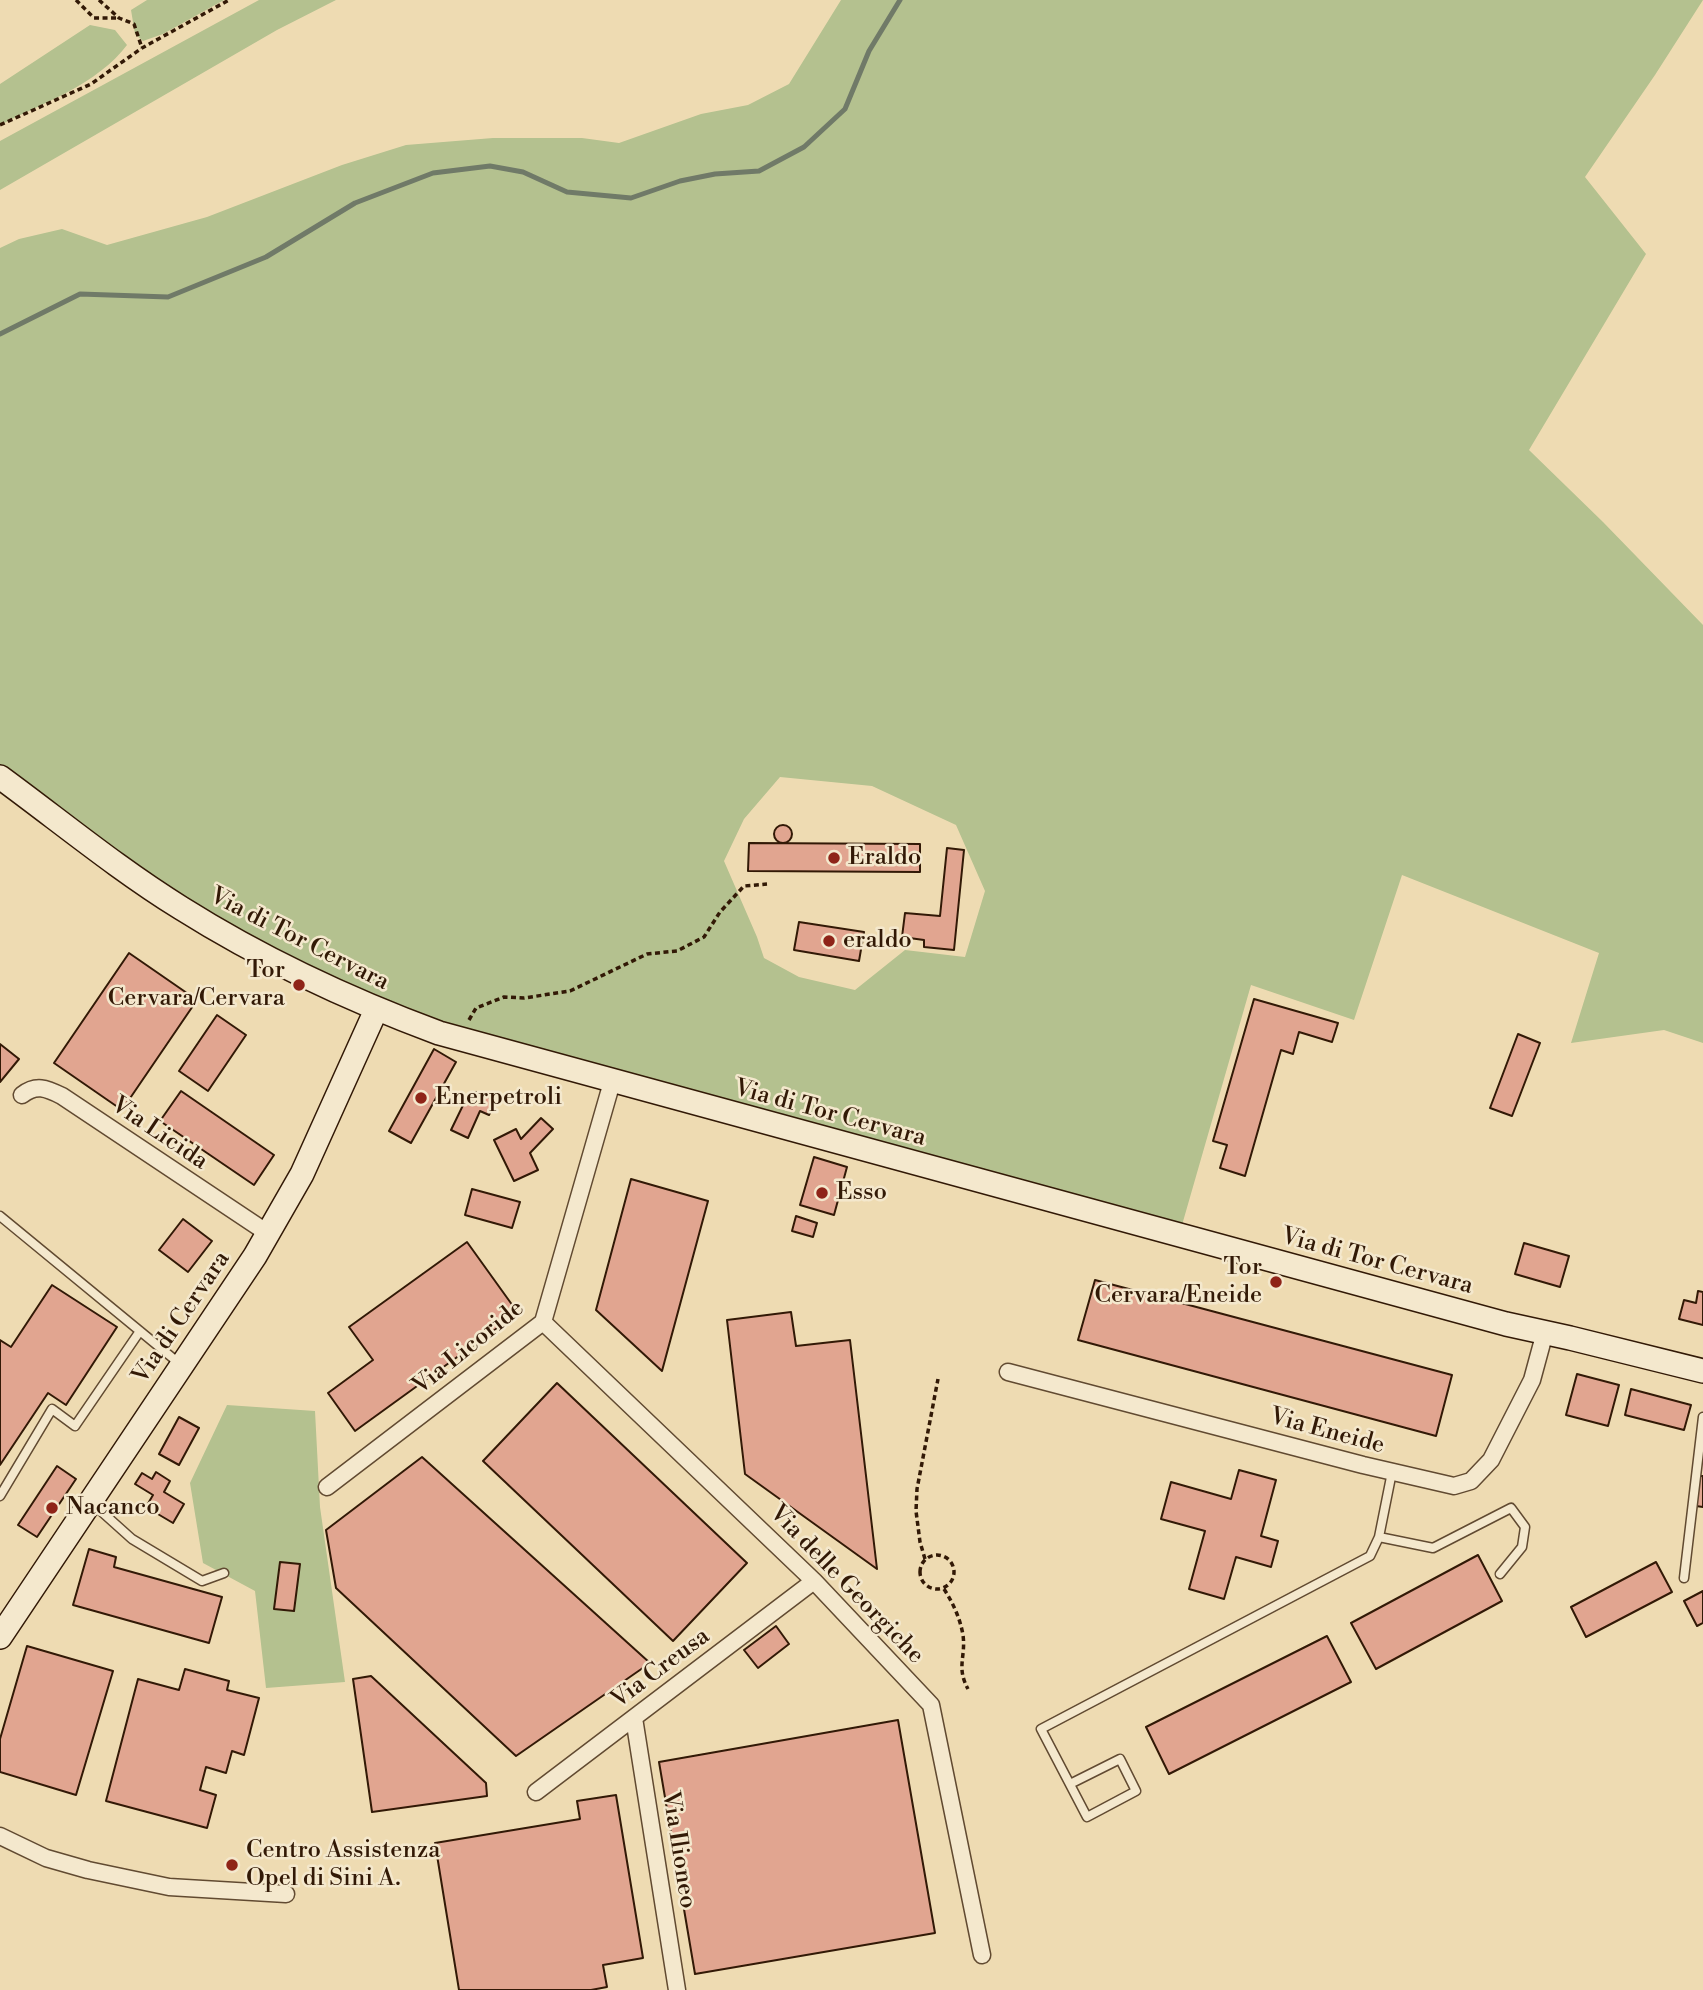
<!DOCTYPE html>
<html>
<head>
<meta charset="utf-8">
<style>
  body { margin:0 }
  canvas { display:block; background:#eedbb2 }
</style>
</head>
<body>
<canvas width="1703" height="1990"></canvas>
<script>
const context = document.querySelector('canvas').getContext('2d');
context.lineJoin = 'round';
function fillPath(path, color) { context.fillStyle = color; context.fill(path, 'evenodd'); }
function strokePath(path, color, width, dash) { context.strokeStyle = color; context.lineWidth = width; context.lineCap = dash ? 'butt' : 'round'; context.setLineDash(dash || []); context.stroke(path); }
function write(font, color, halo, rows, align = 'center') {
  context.font = font + ' "Libre Bodoni",serif'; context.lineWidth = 5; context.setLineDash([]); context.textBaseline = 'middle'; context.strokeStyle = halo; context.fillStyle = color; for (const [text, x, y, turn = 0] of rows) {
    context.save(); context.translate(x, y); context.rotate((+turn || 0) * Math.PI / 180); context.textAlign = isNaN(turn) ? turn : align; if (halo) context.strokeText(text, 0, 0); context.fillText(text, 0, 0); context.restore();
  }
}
fillPath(new Path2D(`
  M147,0H224L163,34L143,41L135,34L131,10Z
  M259,0H336L277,30L0,190V141Z
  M841,0H1703L1655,75L1585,177L1646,254L1529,450L1603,522L1703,625V1043L1664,1030L1571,1043L1599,953L1402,875L1354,1020L1251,985L1182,1225L441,1023L383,1000L262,945L168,887L0,765V248L19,239L62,229L107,245L207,217L342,165L406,145L493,138H582L619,143L701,114L748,105L789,84ZM780,777L872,786L956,825L985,891L965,957L905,950L855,990L799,977L764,958L757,937L724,861L744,819Z
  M90,25L115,30L127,45C98,84 43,103 0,125V84Z
  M227,1405L315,1411L320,1507L345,1682L266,1688L255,1591L203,1563L190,1483Z`), '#b4c18f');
strokePath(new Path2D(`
  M0,334L80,294L168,297L266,257L355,203L433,173L490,166L523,172L567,192L631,198L680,181L715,174L759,171L804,147L845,109L869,51L900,0`), '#707a68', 5);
const building = new Path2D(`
  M774 834a9 9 0 1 1 18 0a9 9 0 1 1-18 0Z
  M749,843L920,844V872L748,871Z
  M947,848L964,850L954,950L924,947V940L902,937L905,913L940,916Z
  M799,922L864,932L859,961L794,950Z
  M129,953L197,1000L122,1110L54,1063Z
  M1254,999L1338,1023L1332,1042L1299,1032L1293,1054L1281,1050L1245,1176L1220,1168L1227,1145L1213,1141Z
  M217,1015L246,1035L208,1091L179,1071Z
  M1518,1034L1540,1043L1512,1116L1490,1108Z
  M0,1044L19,1059L0,1082Z
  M434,1049L456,1062L411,1143L389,1131Z
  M181,1091L274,1155L254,1185L160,1121Z
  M476,1092L496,1100L489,1115L480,1111L468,1138L451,1130L467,1097L472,1100Z
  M541,1118L553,1129L530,1153L538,1170L514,1181L494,1140L516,1129L521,1139Z
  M814,1157L847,1167L834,1215L800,1205Z
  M631,1179L708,1201L662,1371L596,1310Z
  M472,1189L520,1202L512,1228L465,1215Z
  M796,1216L817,1223L813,1237L792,1231Z
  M183,1219L212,1241L188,1272L159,1250Z
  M467,1242L518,1313L355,1431L328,1393L373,1360L349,1327Z
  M1524,1243L1569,1256L1560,1287L1515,1274Z
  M1095,1280L1452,1375L1436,1436L1078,1340Z
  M52,1285L117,1327L66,1405L48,1393L0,1465V1340L11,1347Z
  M1698,1291L1703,1292V1325L1679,1319L1684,1300L1696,1303Z
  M791,1312L796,1346L850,1340L877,1569L745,1474L727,1320Z
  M1577,1374L1619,1385L1608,1426L1566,1415Z
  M557,1383L747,1563L673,1641L483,1461Z
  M1631,1389L1691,1405L1684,1430L1625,1415Z
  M179,1417L199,1428L179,1465L159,1454Z
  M422,1457L650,1663L516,1756L336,1588L326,1530Z
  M57,1466L76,1479L37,1537L18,1525Z
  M1239,1470L1276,1480L1261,1536L1278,1541L1271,1567L1236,1557L1224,1599L1189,1589L1205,1531L1161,1519L1171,1482L1231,1499Z
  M156,1472L170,1481L164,1492L184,1504L173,1523L146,1507L153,1495L135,1484L142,1473L152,1479Z
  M1698,1476H1703V1507L1696,1506Z
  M89,1549L116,1557L114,1567L222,1597L209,1643L73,1605Z
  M1478,1555L1502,1601L1376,1669L1351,1623Z
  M280,1562L300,1564L294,1611L274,1609Z
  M1656,1562L1672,1592L1586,1637L1571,1607Z
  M1703,1591V1623L1697,1626L1684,1601Z
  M776,1626L789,1644L758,1668L744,1650Z
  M1327,1636L1351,1682L1169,1774L1146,1727Z
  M27,1646L113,1671L76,1795L0,1772V1739Z
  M185,1669L229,1681L227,1690L259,1698L244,1755L232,1751L226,1773L206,1767L200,1790L216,1795L207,1828L106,1801L138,1679L179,1690Z
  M371,1676L486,1783L487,1796L372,1812L353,1679Z
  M898,1720L935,1933L695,1974L659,1762Z
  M616,1795L643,1958L603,1965L607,1987L591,1990H459L435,1843L580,1819L577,1801Z`);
fillPath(building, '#e1a590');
strokePath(building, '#321906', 2);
const lane = new Path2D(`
  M0,1216L180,1364
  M1392,1472L1379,1537L1433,1548L1511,1508L1525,1527L1522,1547L1500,1574
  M0,1496L52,1409L75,1426L140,1331
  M93,1504L132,1539L202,1581L224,1573
  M1684,1578L1703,1417
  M1070,1784L1120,1759L1136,1791L1087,1817L1041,1729L1370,1556L1379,1537`);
const street = new Path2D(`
  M22,1095C36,1084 46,1088 62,1096L269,1234
  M543,1322L814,1581L931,1705L982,1955
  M1008,1372L1363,1465L1454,1486L1471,1481L1491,1460L1532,1380L1545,1332
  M327,1487L543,1322L612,1082
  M634,1718L677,1990
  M536,1792L814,1581
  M0,1836L46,1858L88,1870L169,1887L286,1894`);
const secondary = new Path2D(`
  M0,777C60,821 118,869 181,908C262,959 350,1000 439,1033L1506,1324L1570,1338L1703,1371
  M0,1637L255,1256L302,1174L376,1010`);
strokePath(lane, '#614a31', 11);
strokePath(street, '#614a31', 19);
strokePath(secondary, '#321906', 26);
strokePath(new Path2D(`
  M76,0L94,18H119
  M99,0L119,18L134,24L142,48
  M0,125L91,84L142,48L229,0
  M469,1020L476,1008L504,997L524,998L570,991L647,954L677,951L704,937L720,912L744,886L767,884
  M920 1572a17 17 0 1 1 34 0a17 17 0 1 1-34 0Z
  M925,1559L920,1542L916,1511L917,1489L938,1379
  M944,1589C953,1603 960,1618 963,1635C966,1657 956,1667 968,1689`), '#321906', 3.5, [5, 3.5]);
strokePath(lane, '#f4e8cd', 8);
strokePath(street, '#f4e8cd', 16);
strokePath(secondary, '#f4e8cd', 23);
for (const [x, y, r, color] of [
  [834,858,7,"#8f2418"],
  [829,941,7,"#8f2418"],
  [299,985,7,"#8f2418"],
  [421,1098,7,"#8f2418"],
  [822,1193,7,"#8f2418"],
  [1276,1282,7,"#8f2418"],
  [52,1508,7,"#8f2418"],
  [232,1865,7,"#8f2418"]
]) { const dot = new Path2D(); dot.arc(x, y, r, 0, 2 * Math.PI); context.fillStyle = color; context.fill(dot); strokePath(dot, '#f4e8cd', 2.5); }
write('24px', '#321906', '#f4e8cd', [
  ["Eraldo",848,858],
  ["eraldo",843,941],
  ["Tor",285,971,"right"],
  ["Cervara/Cervara",285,999,"right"],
  ["Enerpetroli",435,1098],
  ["Esso",836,1193],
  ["Tor",1262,1268,"right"],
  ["Cervara/Eneide",1262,1296,"right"],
  ["Nacanco",66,1508],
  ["Centro Assistenza",246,1851],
  ["Opel di Sini A.",246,1879]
], 'left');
write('24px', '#321906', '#f4e8cd', [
  ["Via di Tor Cervara",299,940,27],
  ["Via di Tor Cervara",830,1114,15],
  ["Via Licida",159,1134,34],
  ["Via di Tor Cervara",1377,1262,15],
  ["Via di Cervara",182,1318,-56],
  ["Via Licoride",469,1348,-39],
  ["Via Eneide",1327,1432,15],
  ["Via delle Georgiche",846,1585,46],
  ["Via Creusa",661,1669,-37],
  ["Via Ilioneo",678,1850,81]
]);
</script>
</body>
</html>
